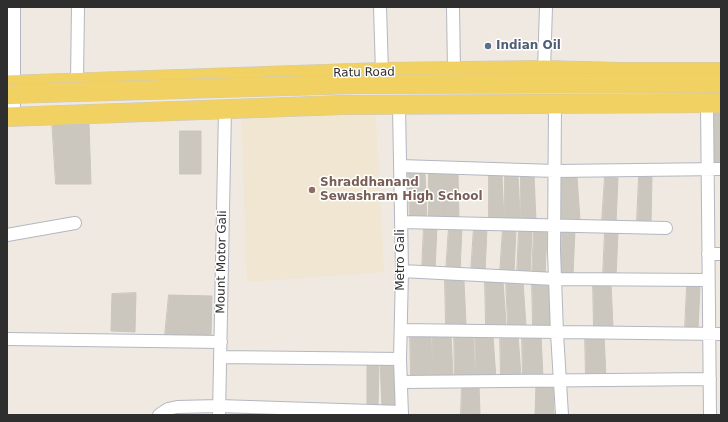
<!DOCTYPE html>
<html>
<head>
<meta charset="utf-8">
<style>
  body { margin:0 }
  #map { position:relative; width:728px; height:422px; overflow:hidden; background:#efe9e1; font-family:"DejaVu Sans",sans-serif }
  canvas { display:block }
  .frame { position:absolute; inset:0; border:8px solid #2e2e2e; pointer-events:none }
</style>
</head>
<body>
<div id="map">
<canvas width="728" height="422"></canvas>
<div class="frame"></div>
</div>
<script>
const context = document.querySelector('canvas').getContext('2d');
context.lineJoin = 'round';
function fillPath(path, color) { context.fillStyle = color; context.fill(path, 'evenodd'); }
function strokePath(path, color, width, dash) { context.strokeStyle = color; context.lineWidth = width; context.lineCap = dash ? 'butt' : 'round'; context.setLineDash(dash || []); context.stroke(path); }
function write(font, color, halo, rows, align = 'center') {
  context.font = font + ' "DejaVu Sans",sans-serif'; context.lineWidth = 3; context.setLineDash([]); context.textBaseline = 'middle'; context.strokeStyle = halo; context.fillStyle = color; for (const [text, x, y, turn = 0] of rows) {
    context.save(); context.translate(x, y); context.rotate((+turn || 0) * Math.PI / 180); context.textAlign = isNaN(turn) ? turn : align; if (halo) context.strokeText(text, 0, 0); context.fillText(text, 0, 0); context.restore();
  }
}
fillPath(new Path2D(`
  M375,107L384,272L247,282L241,108Z`), '#f0e6d1');
const building = new Path2D(`
  M712,109H721V166H712Z
  M52,120L89,123L91,184H56Z
  M180,131H201V174H180Z
  M408,171L425,174L427,220H410Z
  M429,171L445,172L444,221L429,220Z
  M445,172L458,174L459,220L444,221Z
  M489,174L502,175L504,222L489,223Z
  M505,174L518,176L520,222L505,223Z
  M521,174L534,175L536,221L520,222Z
  M559,176L577,177L580,220L559,221Z
  M605,177L618,178L616,223L602,222Z
  M639,177H652L651,222L637,221Z
  M424,225L437,226L435,270H422Z
  M449,227H462L460,272L446,271Z
  M474,227L487,228L485,273L471,272Z
  M503,228L516,229L514,273H500Z
  M519,229L532,230L530,274H517Z
  M562,230H575L573,275L560,274Z
  M534,231H547L545,276L532,275Z
  M605,232H618L616,277L603,276Z
  M445,280L464,281L466,324L446,326Z
  M485,280L503,281L506,324L486,325Z
  M506,281L523,282L526,326H508Z
  M532,283L550,284L553,327L533,328Z
  M593,283L611,284L613,327L594,329Z
  M687,285L700,286L698,330H685Z
  M136,293L135,332L111,331L112,294Z
  M169,295L212,296L211,335H165Z
  M410,333L431,334L432,379H411Z
  M454,333L473,335L475,378L455,379Z
  M500,333L518,334L521,377L501,379Z
  M585,333L604,334L606,378L586,379Z
  M433,334L451,335L453,378L433,379Z
  M522,334L541,335L543,378L523,380Z
  M475,335L493,336L496,379L476,378Z
  M379,360L378,409L367,408V362Z
  M398,361V410L382,408L380,362Z
  M462,384H479L480,415H461Z
  M553,384L554,415H535L536,385Z`);
fillPath(building, '#cbc7bf');
strokePath(building, '#cbc5ba', 1);
const street = new Path2D(`
  M380,7L382,72
  M453,7L454,71
  M544,70L546,7
  M77,81L78,7
  M555,103L554,251L557,333L562,415
  M707,103L710,415
  M399,106L402,271L400,359L402,415
  M14,116V7
  M400,166L555,171L721,169
  M401,222L666,228
  M7,235L75,223
  M708,254H721
  M402,271L555,279L708,280
  M401,330L721,334
  M7,339L221,342
  M220,357L400,359
  M402,382L710,379
  M159,415L168,409L177,407L219,406L402,412
  M219,415L225,109`);
const primary = new Path2D(`
  M7,85L382,72L544,70L620,72H721
  M7,117L342,105L721,103`);
strokePath(street, '#b4b7c1', 14);
strokePath(primary, '#c9c9c9', 20);
strokePath(street, '#fff', 12);
strokePath(primary, '#f2d163', 19);
const primaryBridge = new Path2D(`
  M7,94L359,84L721,83`);
strokePath(primaryBridge, '#c9c9c9', 20, []);
strokePath(primaryBridge, '#f2d163', 19);
for (const [x, y, r, color] of [
  [488,46,4,"#5c6f8a"],
  [312,190,4,"#8d6e63"]
]) { const dot = new Path2D(); dot.arc(x, y, r, 0, 2 * Math.PI); context.fillStyle = color; context.fill(dot); strokePath(dot, '#fff', 1.5); }
write('bold 12px', '#4e5e75', '#fff', [
  ["Indian Oil",496,46]
], 'left');
write('12px', '#2e2e2e', '#fff', [
  ["Ratu Road",364,73,-1],
  ["Metro Gali",401,260,-90],
  ["Mount Motor Gali",222,262,-89]
]);
write('bold 12px', '#785e54', '#fff', [
  ["Shraddhanand",320,183],
  ["Sewashram High School",320,197]
], 'left');
</script>
</body>
</html>
